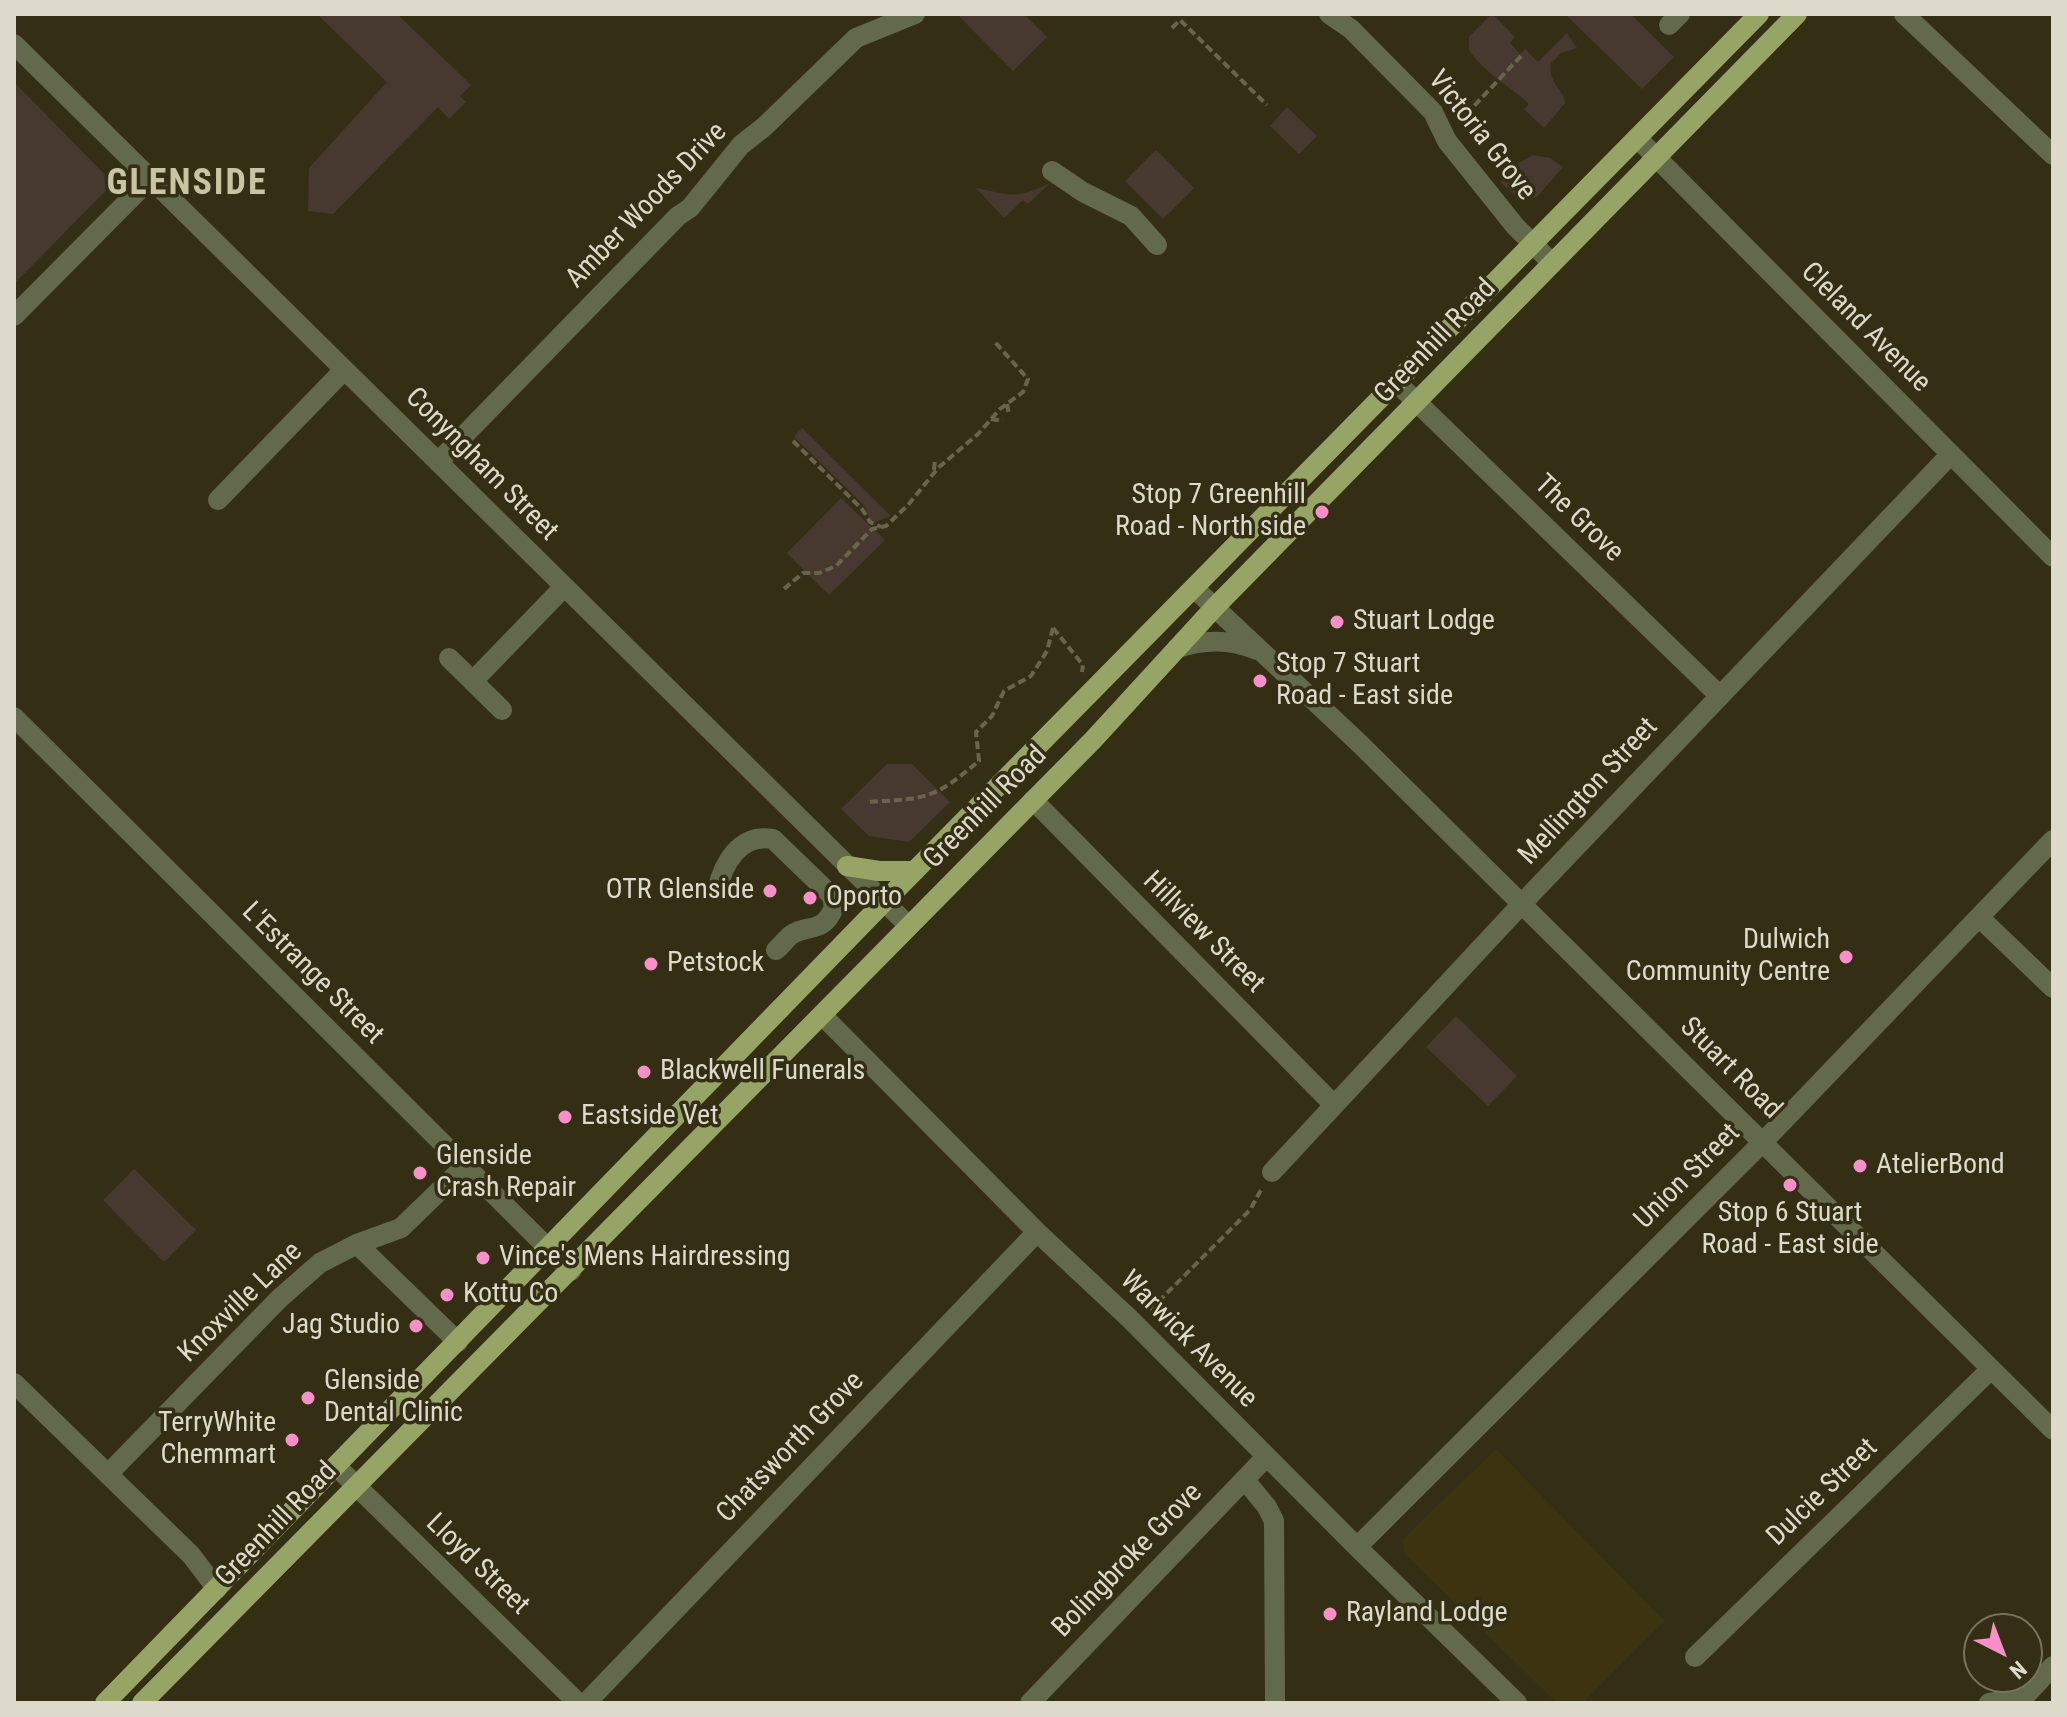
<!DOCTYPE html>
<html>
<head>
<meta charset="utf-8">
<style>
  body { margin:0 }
  #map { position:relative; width:2067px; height:1717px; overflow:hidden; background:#342f14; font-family:"Roboto Condensed",sans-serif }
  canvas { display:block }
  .frame { position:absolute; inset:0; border:16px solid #dddacb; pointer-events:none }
  .north { position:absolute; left:1963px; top:1613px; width:80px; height:80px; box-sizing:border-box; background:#342f14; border:2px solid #78735d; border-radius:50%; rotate:138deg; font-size:22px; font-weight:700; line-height:32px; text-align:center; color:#dddacb }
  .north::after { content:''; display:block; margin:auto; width:28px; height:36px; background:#f98fc9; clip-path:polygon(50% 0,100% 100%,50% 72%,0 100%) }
</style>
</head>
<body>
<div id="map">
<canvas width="2067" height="1717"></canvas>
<div class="frame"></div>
<div class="north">N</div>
</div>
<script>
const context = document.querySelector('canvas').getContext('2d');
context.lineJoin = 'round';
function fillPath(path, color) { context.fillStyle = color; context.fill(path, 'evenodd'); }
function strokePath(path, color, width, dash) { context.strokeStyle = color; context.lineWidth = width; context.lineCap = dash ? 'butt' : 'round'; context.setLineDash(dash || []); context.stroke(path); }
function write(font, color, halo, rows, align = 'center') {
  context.font = font + ' "Roboto Condensed",sans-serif'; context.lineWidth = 7; context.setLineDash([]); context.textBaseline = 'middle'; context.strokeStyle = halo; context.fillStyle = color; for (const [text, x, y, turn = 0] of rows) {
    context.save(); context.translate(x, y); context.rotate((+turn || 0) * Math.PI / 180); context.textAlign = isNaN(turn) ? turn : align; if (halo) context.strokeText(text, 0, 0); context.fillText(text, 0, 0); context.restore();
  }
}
fillPath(new Path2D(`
  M1496,1449L1664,1621L1582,1703H1557L1404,1553L1403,1539Z`), '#3c3411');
fillPath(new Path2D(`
  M317,14H397L471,85L460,96L466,102L449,119L438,107L333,214L308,211L309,168L387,82Z
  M957,14H1024L1047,37L1013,71Z
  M1492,14L1515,37L1510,43L1520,54L1525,49L1538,62L1567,33L1577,48L1561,53L1551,63C1548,85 1563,87 1565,103L1544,128L1524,109L1529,104C1509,85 1485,74 1469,50V37Z
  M1569,14H1631L1674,57L1642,89L1567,16Z
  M14,82L113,183L14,284Z
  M1287,107L1317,136L1299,154L1270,126Z
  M1156,150L1194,188L1163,219L1125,181Z
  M1533,155L1550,158L1563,167L1537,197L1522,201L1500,182L1519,163Z
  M1050,183L1028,204L1023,200L1004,218L976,188C1011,195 1014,200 1050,183Z
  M802,428L891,516L875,522L869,519L865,506L794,437Z
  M841,498L885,540L829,595L787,553Z
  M887,764H912L950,802L909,842L869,836L841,809Z
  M1456,1016L1517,1076L1488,1106L1426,1047Z
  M134,1169L196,1230L164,1262L103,1200Z`), '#483930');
strokePath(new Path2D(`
  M1172,28L1180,20L1267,105
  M1458,123L1522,55
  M1007,404L1009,415
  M991,419L1003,421
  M793,441L862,509L870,522L881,527
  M934,470L935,460
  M784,589L803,573H819L836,566L872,529L886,526L908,505L938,468L978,434L1000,409L1023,392L1028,379L994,341
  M1053,628L1083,665L1082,672
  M870,802C891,800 913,801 933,793C950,786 965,772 979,761L976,732L992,716L1004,691L1031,676L1047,651L1053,628
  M1150,1310L1250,1210L1262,1188`), '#69654d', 4, [8, 4]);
strokePath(new Path2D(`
  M1329,14L1351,29L1433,112L1447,141L1515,226L1552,263
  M1904,14L2053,155
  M1669,25L1680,14
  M14,44L909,926
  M1637,138L2053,557
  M1052,171L1083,192L1131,216L1157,245
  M14,316L150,179
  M1397,383L1719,695
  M438,462L678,216L690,208L741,145L764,127L856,38L915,14
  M218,500L344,370
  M1194,588L1360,744L2053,1430
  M1177,648C1205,639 1230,639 1257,650
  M449,658L502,710
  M473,681L564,587
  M14,717L571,1271
  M1033,800L1333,1104
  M717,891C723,863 740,833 773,839L832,896L834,907C823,935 809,923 791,935C786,939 781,946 776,950
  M1979,917L2053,988
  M822,1015L1037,1232L1130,1319L1357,1547L1517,1703
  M1272,1172L1532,893L1951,454
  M357,1244L458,1342
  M14,1383L191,1555L217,1589
  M336,1466L578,1703
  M108,1474L280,1298L320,1263L357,1244L401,1228L465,1166
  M1245,1480L1267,1507L1274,1521L1275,1703
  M1357,1547L1763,1142L2053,840
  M1695,1657L1990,1370
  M586,1703L1037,1232
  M1030,1703L1266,1457
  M1989,1703L2018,1699L2028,1693L2053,1666`), '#636a4c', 20);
strokePath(new Path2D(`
  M847,866L879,871H915
  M105,1703L884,902L1759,14
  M142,1703L1093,740L1215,607L1797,14`), '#96a566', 20);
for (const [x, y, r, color] of [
  [1322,512,8,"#f98fc9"],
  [1337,622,8,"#f98fc9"],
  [1260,681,8,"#f98fc9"],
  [770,891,8,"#f98fc9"],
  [810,898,8,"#f98fc9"],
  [1846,957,8,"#f98fc9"],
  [651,964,8,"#f98fc9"],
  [644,1072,8,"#f98fc9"],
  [565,1117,8,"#f98fc9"],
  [1860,1166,8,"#f98fc9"],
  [420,1173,8,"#f98fc9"],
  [1790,1185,8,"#f98fc9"],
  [483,1258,8,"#f98fc9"],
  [447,1295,8,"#f98fc9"],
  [416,1326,8,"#f98fc9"],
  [308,1398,8,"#f98fc9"],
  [292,1440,8,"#f98fc9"],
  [1330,1614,8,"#f98fc9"]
]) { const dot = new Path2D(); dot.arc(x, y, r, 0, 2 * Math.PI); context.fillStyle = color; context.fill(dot); strokePath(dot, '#342f14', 3); }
write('28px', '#dddacb', '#342f14', [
  ["Victoria Grove",1481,136,52],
  ["Amber Woods Drive",647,206,-46],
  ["Cleland Avenue",1865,328,45],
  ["Greenhill Road",1436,342,-46],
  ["Conyngham Street",481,465,45],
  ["The Grove",1578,519,44],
  ["Mellington Street",1589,792,-47],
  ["Greenhill Road",986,808,-45],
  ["Hillview Street",1203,933,45],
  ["L'Estrange Street",312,974,45],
  ["Stuart Road",1730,1069,45],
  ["Union Street",1688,1177,-45],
  ["Knoxville Lane",241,1303,-44],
  ["Warwick Avenue",1188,1340,45],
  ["Chatsworth Grove",791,1448,-46],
  ["Dulcie Street",1823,1493,-44],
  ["Greenhill Road",277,1525,-46],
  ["Bolingbroke Grove",1128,1561,-46],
  ["Lloyd Street",477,1565,44]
]);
write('28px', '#dddacb', '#342f14', [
  ["Stop 7 Greenhill",1306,496,"right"],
  ["Road - North side",1306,528,"right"],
  ["Stuart Lodge",1353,622],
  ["Stop 7 Stuart",1276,665],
  ["Road - East side",1276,697],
  ["OTR Glenside",754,891,"right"],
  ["Oporto",826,898],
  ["Dulwich",1830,941,"right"],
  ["Community Centre",1830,973,"right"],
  ["Petstock",667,964],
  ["Blackwell Funerals",660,1072],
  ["Eastside Vet",581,1117],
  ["Glenside",436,1157],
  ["Crash Repair",436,1189],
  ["AtelierBond",1876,1166],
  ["Stop 6 Stuart",1790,1214,"center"],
  ["Road - East side",1790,1246,"center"],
  ["Vince's Mens Hairdressing",499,1258],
  ["Kottu Co",463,1295],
  ["Jag Studio",400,1326,"right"],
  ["Glenside",324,1382],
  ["Dental Clinic",324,1414],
  ["TerryWhite",276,1424,"right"],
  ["Chemmart",276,1456,"right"],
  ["Rayland Lodge",1346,1614]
], 'left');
context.letterSpacing = '2px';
write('bold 36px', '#cac3a4', '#342f14', [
  ["GLENSIDE",187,185]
]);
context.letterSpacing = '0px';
</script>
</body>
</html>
